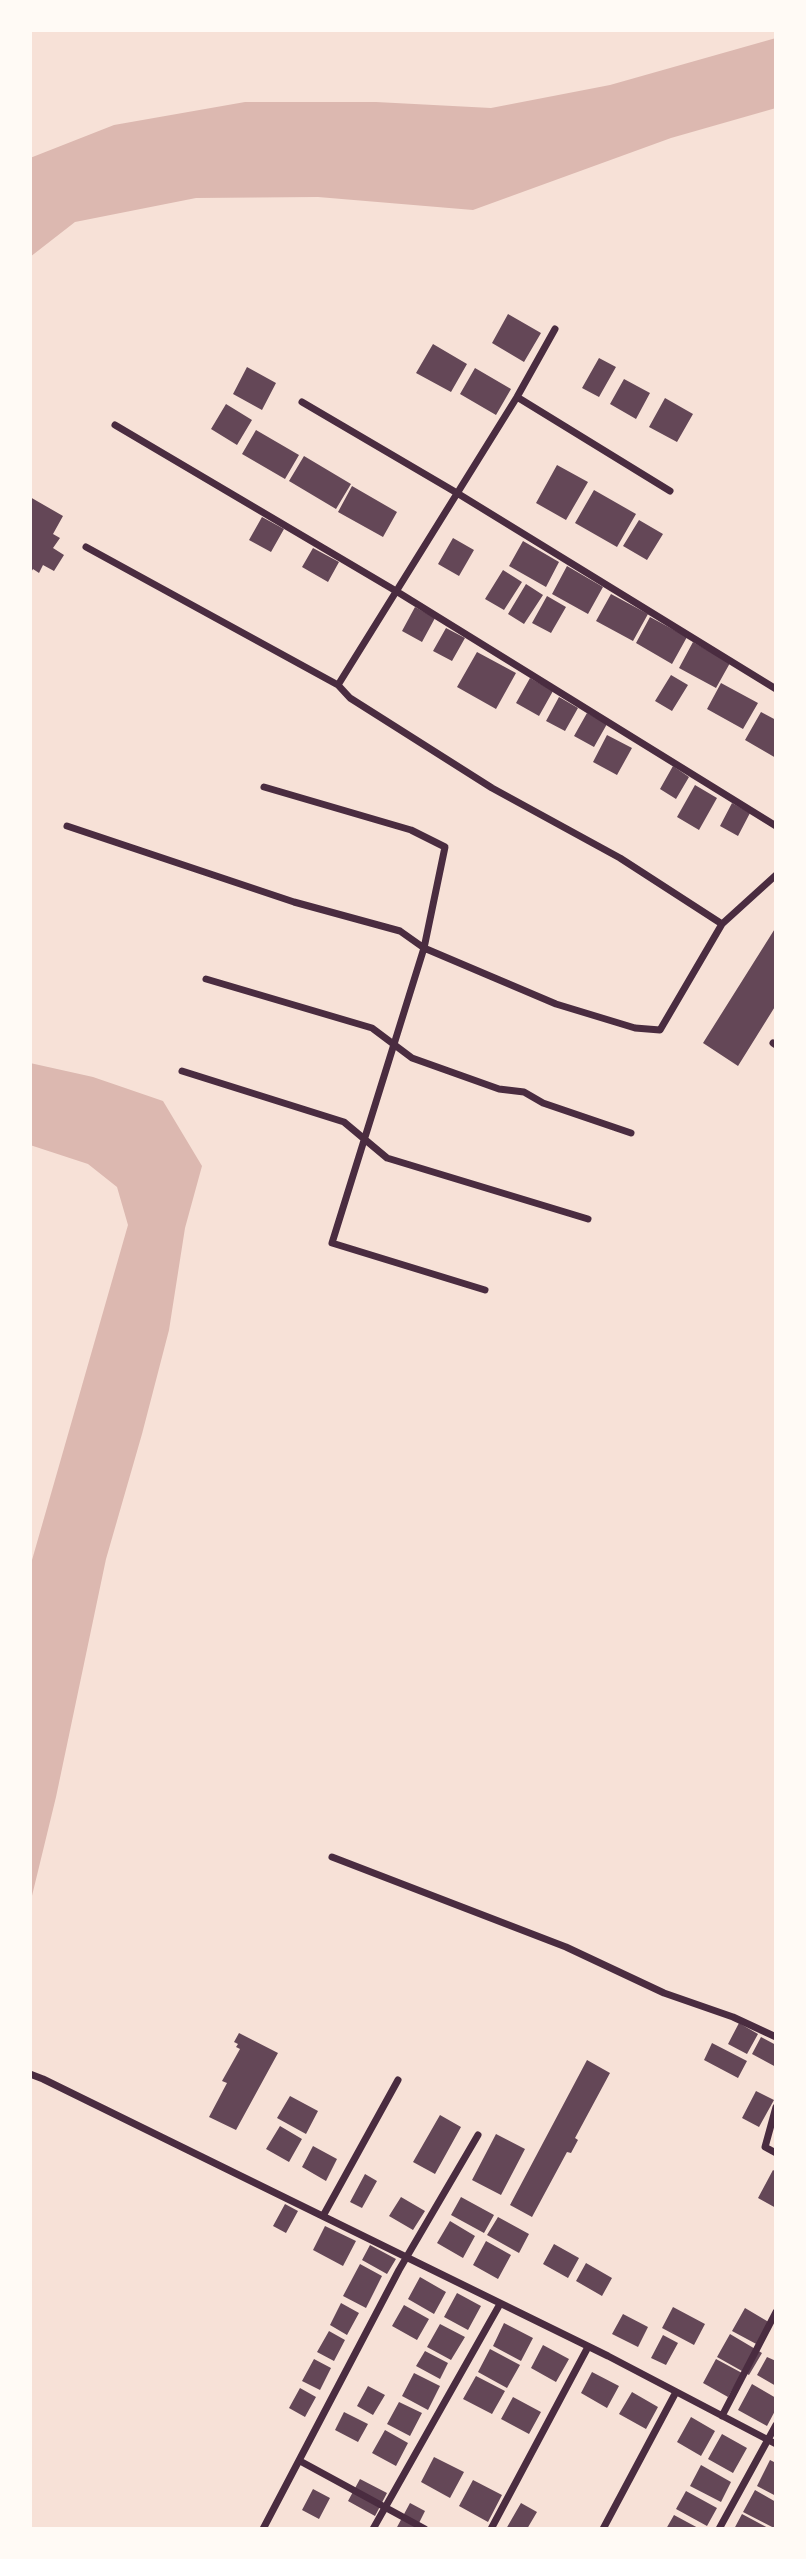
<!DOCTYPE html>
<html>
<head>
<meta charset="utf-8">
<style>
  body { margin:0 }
  #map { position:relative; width:806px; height:2559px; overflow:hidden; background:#f7e1d7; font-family:"Roboto Condensed",sans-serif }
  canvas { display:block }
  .frame { position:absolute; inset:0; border:32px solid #fffaf5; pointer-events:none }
</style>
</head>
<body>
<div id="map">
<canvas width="806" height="2559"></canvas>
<div class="frame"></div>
</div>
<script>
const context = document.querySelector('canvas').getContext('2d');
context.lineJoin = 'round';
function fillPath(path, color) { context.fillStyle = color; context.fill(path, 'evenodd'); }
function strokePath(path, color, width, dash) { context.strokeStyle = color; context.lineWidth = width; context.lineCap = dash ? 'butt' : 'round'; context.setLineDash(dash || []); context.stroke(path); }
fillPath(new Path2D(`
  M776,38V108L671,138L473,210L318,197L196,198L75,222L30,257V158L114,125L245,102H376L491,108L610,85Z
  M30,1063L93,1077L163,1101L202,1166L185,1228L169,1330L142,1434L106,1559L56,1797L30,1904V1567L128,1225L117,1187L88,1164L30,1145Z`), '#dcb8b0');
fillPath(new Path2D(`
  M508,314L541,333L524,362L492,343Z
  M433,344L467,364L451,392L416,373Z
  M599,358L616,367L599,397L582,388Z
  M247,367L276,383L262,410L233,394Z
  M475,368L511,389L496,415L460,394Z
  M624,379L650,393L636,419L610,404Z
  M665,398L693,414L677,442L649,427Z
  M226,404L252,420L237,445L211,429Z
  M256,430L299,455L285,479L242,454Z
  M304,456L351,484L336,509L289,481Z
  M557,465L588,482L566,520L536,503Z
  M352,486L397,512L383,537L338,512Z
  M594,490L636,514L617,547L575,523Z
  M30,497L63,516L53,534L60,538L53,548L64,555L54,571L43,565L39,573L33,569L30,574Z
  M262,517L284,529L271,552L249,540Z
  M639,520L663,534L647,560L623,546Z
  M453,538L474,550L459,576L438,564Z
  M523,541L559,562L546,587L509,566Z
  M313,548L339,562L328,582L302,567Z
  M567,566L603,587L588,614L552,594Z
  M503,570L522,582L504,610L485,599Z
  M526,584L543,595L524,624L508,614Z
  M611,594L648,614L633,641L596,621Z
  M547,596L566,607L551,633L532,623Z
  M415,607L435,618L422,642L402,631Z
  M650,617L687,637L672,664L636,643Z
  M446,628L465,638L452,661L433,651Z
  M693,642L730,663L716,688L679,668Z
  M477,652L516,673L496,709L457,687Z
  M671,675L688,685L672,711L655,701Z
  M530,678L553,691L539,716L516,703Z
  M721,683L758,703L743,729L707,709Z
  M559,697L578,708L565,731L546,721Z
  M761,712L776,720V758L745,740Z
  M587,713L607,724L594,747L574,736Z
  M607,735L632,748L617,775L593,762Z
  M673,766L689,777L676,799L660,789Z
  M695,785L717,798L699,830L677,817Z
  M732,803L750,813L738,836L720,826Z
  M776,927V1005L738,1066L703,1043Z
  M739,2023L758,2034L747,2054L728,2044Z
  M239,2033L278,2053L236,2130L209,2117L227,2083L222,2081L240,2049L236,2047L238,2044L234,2042Z
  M761,2037L776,2045V2067L752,2054Z
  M712,2043L747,2061L738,2078L704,2060Z
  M587,2060L610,2073L575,2138L578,2140L571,2153L567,2152L532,2217L510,2205Z
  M756,2091L774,2100L759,2127L742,2118Z
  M290,2096L318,2111L306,2134L277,2118Z
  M440,2115L461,2127L435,2174L413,2162Z
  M280,2126L302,2139L289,2162L266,2149Z
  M496,2134L525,2149L501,2195L472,2180Z
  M313,2146L337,2159L326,2181L302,2167Z
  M773,2170L776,2172V2208L758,2198Z
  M365,2174L377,2181L362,2208L350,2202Z
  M401,2197L425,2211L413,2230L389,2216Z
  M461,2197L494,2215L484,2233L451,2215Z
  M285,2204L298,2211L286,2233L273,2226Z
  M498,2217L529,2234L519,2253L487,2235Z
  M450,2221L475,2236L463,2258L437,2243Z
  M325,2226L356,2241L343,2266L313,2250Z
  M486,2241L511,2255L498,2279L473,2265Z
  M554,2244L579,2258L568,2278L543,2264Z
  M370,2245L396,2259L387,2274L362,2260Z
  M586,2263L612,2278L602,2296L576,2281Z
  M360,2264L382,2276L366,2308L343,2296Z
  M420,2277L446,2292L434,2314L408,2299Z
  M457,2293L481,2306L468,2330L444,2317Z
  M341,2303L359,2313L347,2335L330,2325Z
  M404,2305L429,2319L417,2340L392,2326Z
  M673,2307L705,2324L694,2345L662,2328Z
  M745,2308L772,2324L760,2346L732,2331Z
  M623,2314L648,2327L638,2347L612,2334Z
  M504,2323L533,2338L521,2361L493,2346Z
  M440,2324L465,2337L451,2360L427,2347Z
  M329,2331L345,2340L334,2361L317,2352Z
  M730,2334L762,2353L749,2375L717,2357Z
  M663,2335L678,2343L666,2365L651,2358Z
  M543,2345L569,2359L556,2382L531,2368Z
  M490,2349L520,2365L507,2388L478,2372Z
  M425,2351L448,2363L440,2379L416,2366Z
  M767,2357L776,2361V2386L757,2375Z
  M314,2359L331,2368L320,2390L302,2381Z
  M716,2359L742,2373L728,2397L703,2383Z
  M592,2372L619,2386L607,2408L581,2393Z
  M414,2373L440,2386L428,2410L402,2396Z
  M476,2376L505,2391L492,2414L463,2399Z
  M752,2384L776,2398V2409L767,2426L738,2410Z
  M368,2386L385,2395L373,2415L357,2406Z
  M300,2388L316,2397L305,2417L289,2408Z
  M632,2392L658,2407L646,2429L619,2414Z
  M513,2397L541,2412L529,2434L501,2419Z
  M399,2402L422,2413L410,2436L387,2424Z
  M344,2412L368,2424L358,2442L335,2430Z
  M691,2417L715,2431L701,2456L677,2442Z
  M385,2430L408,2443L396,2466L372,2453Z
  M722,2434L747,2448L733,2473L708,2459Z
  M434,2457L464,2472L450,2498L421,2482Z
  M770,2460L776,2463V2496L757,2486Z
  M701,2465L731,2482L721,2502L690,2486Z
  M360,2479L387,2493L375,2516L348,2501Z
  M473,2480L502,2495L488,2522L459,2506Z
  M313,2489L330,2498L319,2519L302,2510Z
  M755,2490L776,2502V2529L743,2512Z
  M686,2491L717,2508L707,2526L676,2509Z
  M410,2503L425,2511L416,2529H396Z
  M521,2503L537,2512L527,2529H506Z
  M742,2514L770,2529H734Z
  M674,2515L700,2529H666Z`), '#644757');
strokePath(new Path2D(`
  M517,397L670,491
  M302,402L457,493L776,689
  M115,425L396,591L776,826
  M86,547L338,685L350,698L492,788L620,858L722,924
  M338,685L517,397L555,329
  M264,787L411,830L445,847L424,948L332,1243L485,1290
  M67,826L294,902L400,931L424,948L556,1004L635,1028L660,1030L722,924L776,875
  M206,979L372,1028L412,1058L499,1089L524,1092L543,1103L631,1133
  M773,1043L776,1045
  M182,1071L344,1122L387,1158L588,1219
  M332,1857L566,1947L664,1993L733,2017L776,2037
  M30,2074L43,2079L608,2356L776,2444
  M776,2107L765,2147L776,2153
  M323,2216L398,2080
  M722,2416L776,2312
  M300,2461L425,2529
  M263,2529L399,2270L478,2135
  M373,2529L500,2304
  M491,2529L588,2347
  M603,2529L676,2392
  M719,2529L776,2425`), '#4a2c40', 7);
</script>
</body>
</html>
